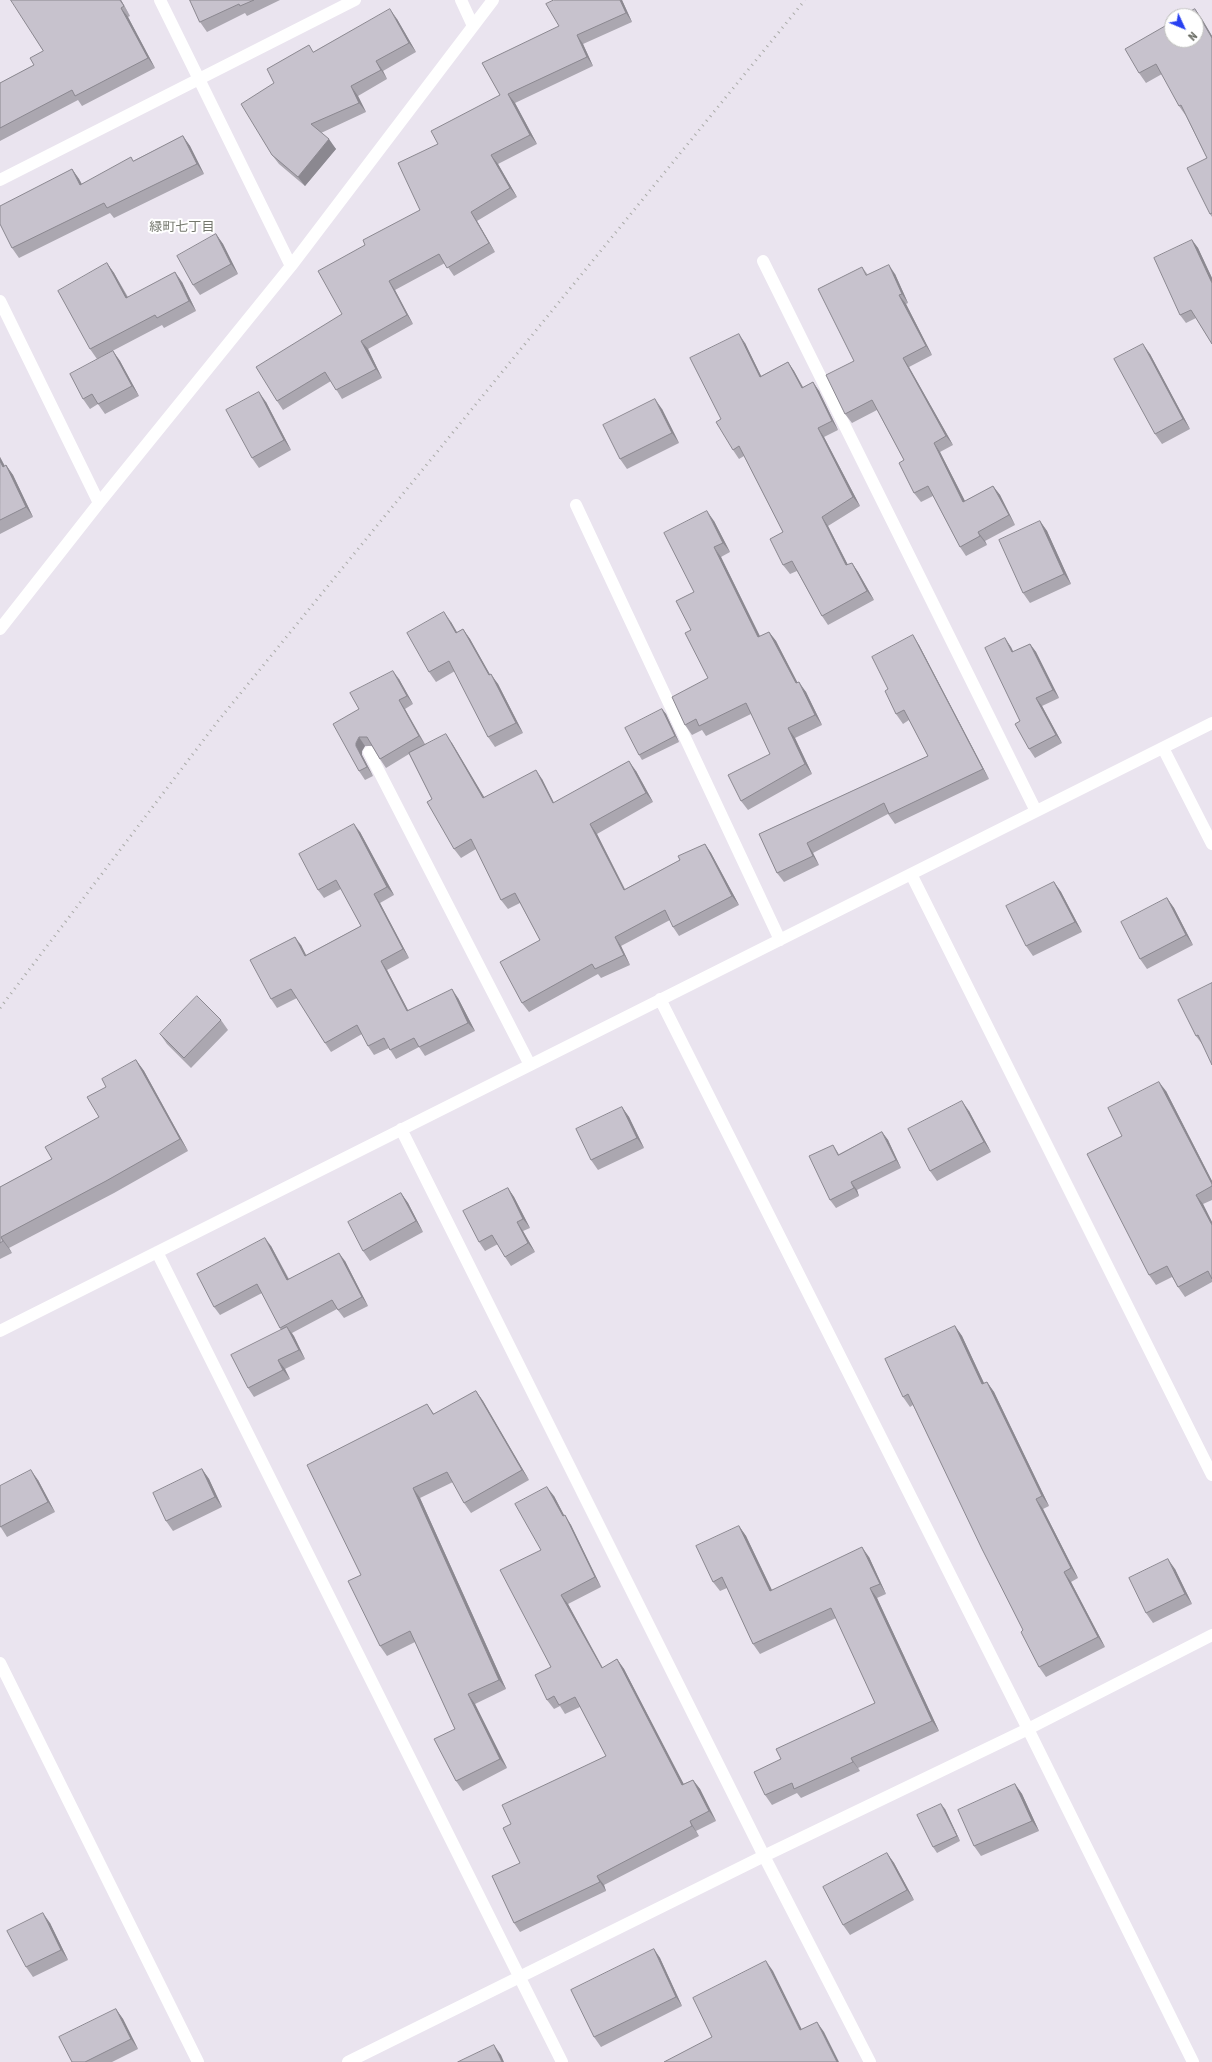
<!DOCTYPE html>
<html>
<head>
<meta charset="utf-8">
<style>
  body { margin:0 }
  #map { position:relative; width:1212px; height:2062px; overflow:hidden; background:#eae4ef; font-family:"Source Sans 3",sans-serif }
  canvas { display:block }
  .north { position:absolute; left:1164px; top:8px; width:40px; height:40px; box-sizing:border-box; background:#fff; border:1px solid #c0c1be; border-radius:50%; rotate:134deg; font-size:11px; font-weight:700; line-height:16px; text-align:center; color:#62655c }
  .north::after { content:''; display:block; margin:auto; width:14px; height:18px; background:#2840f1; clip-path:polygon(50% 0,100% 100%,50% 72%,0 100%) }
</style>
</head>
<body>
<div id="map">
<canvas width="1212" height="2062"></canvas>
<div class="north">N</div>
</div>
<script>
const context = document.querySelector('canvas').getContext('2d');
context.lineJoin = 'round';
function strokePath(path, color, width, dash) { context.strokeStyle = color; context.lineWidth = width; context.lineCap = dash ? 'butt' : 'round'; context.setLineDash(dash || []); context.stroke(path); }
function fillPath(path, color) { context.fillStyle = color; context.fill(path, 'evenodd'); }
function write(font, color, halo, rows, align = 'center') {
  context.font = font + ' "Source Sans 3","Noto Sans JP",sans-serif'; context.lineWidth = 4; context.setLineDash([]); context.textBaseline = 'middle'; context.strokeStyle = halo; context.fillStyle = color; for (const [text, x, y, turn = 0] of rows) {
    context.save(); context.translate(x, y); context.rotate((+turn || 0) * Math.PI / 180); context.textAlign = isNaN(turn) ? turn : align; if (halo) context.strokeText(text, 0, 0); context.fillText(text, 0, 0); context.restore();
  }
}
strokePath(new Path2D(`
  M160,0L291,266
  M461,0L473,26
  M0,180L355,0
  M763,261L1036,811
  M0,301L99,503
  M576,505L780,940
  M0,629L99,503L291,266L493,0
  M1163,748L1212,844
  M369,752L530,1065
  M911,874L1212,1475
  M660,999L1028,1729L1193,2062
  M401,1129L764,1856L870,2062
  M157,1252L562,2062
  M0,1331L1212,723
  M0,1663L198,2062
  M348,2062L764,1856L1028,1729L1212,1635`), '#fff', 12);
strokePath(new Path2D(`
  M0,1008L218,721L805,0`), '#aaaba8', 3, [1, 5]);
fillPath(new Path2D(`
  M121,0L130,16L128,17L155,68L82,106L78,100L0,141V83L34,65Z
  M190,0H280L247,16L245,13L207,32L200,22Z
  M622,0L632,22L583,44L593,66L515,103L537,144L498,164L517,197L477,221L495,252L454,276L445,263L395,290L413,324L368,349L382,378L342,399L331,381L283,410L277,401L342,314L365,245L420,210L438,144L500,95L482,63Z
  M1195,9L1202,19L1212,36V217L1210,214L1207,158L1186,116L1179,106L1162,74L1146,83L1139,73Z
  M397,19L416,52L383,71L387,79L358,96L366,112L321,133L336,149L305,186L279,164L272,155L274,83L313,52Z
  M183,136L190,146L204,174L114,218L110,213L19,258L12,248L72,169L79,179L82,184L133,161Z
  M216,234L223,244L238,274L200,295L193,285Z
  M1192,240L1198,248L1212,278V344L1196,318L1186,323L1180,315Z
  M107,263L114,273L128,297L182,282L196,311L164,328L162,325L97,359L90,349Z
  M862,267L868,275L895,274L908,303L906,304L932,355L909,367L953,445L940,452L965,501L993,486L1000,495L1015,525L985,541L987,545L966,556L960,547L933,496L921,502L914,493L904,460L877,410L852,423L845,414L854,361Z
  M745,343L761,376L788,362L794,371L803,387L813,382L819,391L838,430L824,437L860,506L828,526L848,565L852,563L858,572L874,600L828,625L822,616L797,571L790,574L783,565V532L744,456L739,459L733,450L721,419Z
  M113,351L120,361L139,396L105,414L98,404L90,409L83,399Z
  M1150,354L1190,429L1162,444L1155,434Z
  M266,402L291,450L259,468L252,458Z
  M662,409L679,443L627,469L620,459Z
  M0,457L5,466L6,465L13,475L33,517L0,534Z
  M714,521L730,552L721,557L760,636L769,632L776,641L797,683L806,692L822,725L795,738L812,774L748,810L741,801L770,754L751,714L706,736L702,730L692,735L685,725L708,678L691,630L694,592Z
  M1040,521L1047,531L1071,584L1030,603L1023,593Z
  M451,622L457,632L463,629L470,639L490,675L498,684L523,733L495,747L488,737L455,671L436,682L429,672Z
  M1005,638L1013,652L1030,644L1036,652L1059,698L1042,706L1062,743L1035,758L1029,749L1020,721Z
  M919,645L989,779L895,824L888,814L813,853L819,865L784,882L777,873L759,834L928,756L909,720L903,724L896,714L888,689Z
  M399,679L413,704L405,709L425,744L452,743L484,797L542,779L554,803L636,771L653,802L597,834L625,889L680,860L705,844L711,853L739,905L679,936L673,927L670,920L621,946L630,965L601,978L598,974L529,1012L522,1003L540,940L520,903L508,909L501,900L476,849L461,858L454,849L432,799L409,754L386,768L380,759L372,746H365L362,751V755L373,776L365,780L359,771V709Z
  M662,709L666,714L679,742L642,760L639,755Z
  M360,832L394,895L380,903L409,958L387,970L408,1010L458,998L475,1031L425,1056L419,1047L396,1059L389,1048L374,1055L368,1046L362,1034L331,1052L325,1043L297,998L277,1008L271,999L301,945L306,955L361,926L341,889L324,898L318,890Z
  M1054,882L1061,892L1082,932L1033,956L1026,946Z
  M1167,898L1174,908L1193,945L1147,969L1140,959Z
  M1212,983L1202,1044L1196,1036Z
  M221,1020L228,1030L191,1068L167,1044L160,1034Z
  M136,1060L144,1071L188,1151L114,1193L9,1248L12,1253L0,1259V1187L52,1159L99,1117L106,1087Z
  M1166,1091L1212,1181V1200L1203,1204L1212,1222V1282L1185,1297L1178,1287L1172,1277L1156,1285L1149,1275L1122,1136Z
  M622,1107L629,1117L644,1148L598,1170L591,1160Z
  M969,1111L991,1152L937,1181L930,1171Z
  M882,1132L888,1140L901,1168L857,1190L859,1196L836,1208L830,1200L839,1154Z
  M508,1188L514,1197L530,1228L523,1231L535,1252L511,1266L505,1257L498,1244L485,1251L479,1242Z
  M401,1193L408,1203L423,1232L370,1261L363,1251Z
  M271,1246L289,1279L345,1261L368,1306L344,1318L337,1309L292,1333L305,1359L285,1369L290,1379L254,1397L248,1388L281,1330L262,1293L220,1315L214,1307Z
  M955,1326L962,1336L984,1383L987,1382L994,1392L1049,1506L1043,1509L1078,1578L1071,1582L1105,1647L1046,1677L1039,1667L1023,1630L913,1405L910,1407L903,1397Z
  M476,1391L483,1401L529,1480L471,1513L464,1503L453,1482L420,1498L506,1689L475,1704L507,1768L463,1791L456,1781L455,1729L415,1642L387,1656L380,1646L361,1575L434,1414Z
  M202,1469L209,1479L222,1507L173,1531L166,1521Z
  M38,1480L55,1512L7,1537L0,1526Z
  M554,1496L564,1515L571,1525L601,1587L568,1604L603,1668L617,1659L624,1669L683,1784L693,1780L700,1789L716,1821L696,1831L699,1836L604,1885L606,1891L520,1932L514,1923L520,1863L511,1824L606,1756L580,1707L565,1714L560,1706L554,1709L547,1700L551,1667L541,1550Z
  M739,1526L746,1536L772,1590L869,1557L886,1594L877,1598L939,1731L858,1768L860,1771L801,1798L797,1793L772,1805L765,1795L781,1759L875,1703L836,1618L760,1654L753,1644L727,1588L720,1591L713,1582Z
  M1175,1569L1192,1604L1153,1623L1146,1613Z
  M1015,1784L1022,1794L1039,1831L981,1856L974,1846Z
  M945,1809L960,1841L937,1853L933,1847Z
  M887,1853L894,1863L914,1900L850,1935L843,1925Z
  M50,1923L68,1960L33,1977L26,1967Z
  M654,1949L660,1958L682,2006L601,2047L594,2037Z
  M116,2009L123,2019L138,2049L112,2062H72Z`), '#aba7b0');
fillPath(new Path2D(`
  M120,0H121L130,16L124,6Z
  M620,0H622L632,22L626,13Z
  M121,8L128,17L155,68L148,58Z
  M390,9L397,19L416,52L409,43Z
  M1195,9L1202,19L1212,36V38Z
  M577,35L583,44L593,66L587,57Z
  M376,61L383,71L387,79L381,70Z
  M351,86L358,96L366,112L359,103Z
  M508,94L515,103L537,144L530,135Z
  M183,136L190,146L204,174L197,164Z
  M329,139L336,149L305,186L298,177Z
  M491,155L498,164L517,197L510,188Z
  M72,169L79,179L87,195L80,185Z
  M471,212L477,221L495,252L489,243Z
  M216,234L223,244L238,274L231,264Z
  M1192,240L1198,248L1212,278V283Z
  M107,263L114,273L133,308L126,298Z
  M889,265L895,274L908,303L902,294Z
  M175,272L182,282L196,311L189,301Z
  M389,281L395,290L413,324L407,315Z
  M899,295L906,304L932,355L926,346Z
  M739,334L745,343L766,386L760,377Z
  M361,341L368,349L382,378L376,369Z
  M1143,344L1150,354L1190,429L1183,419Z
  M113,351L120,361L139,396L132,386Z
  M903,358L909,367L953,445L946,436Z
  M788,362L794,371L808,397L802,388Z
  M813,382L819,391L838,430L832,421Z
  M259,392L266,402L291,450L284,440Z
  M655,399L662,409L679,443L672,433Z
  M818,428L824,437L860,506L853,497Z
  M934,443L940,452L970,511L963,502Z
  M0,457L10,477L3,467L0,461Z
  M6,465L13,475L33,517L26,507Z
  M993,486L1000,495L1015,525L1009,515Z
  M707,511L714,521L730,552L723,543Z
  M822,517L828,526L853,575L846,565Z
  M1040,521L1047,531L1071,584L1064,574Z
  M978,532L985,541L987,545L980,536Z
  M714,547L721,557L765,647L758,637Z
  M852,563L858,572L874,600L867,591Z
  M444,612L451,622L463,643L456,633Z
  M463,629L470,639L496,685L489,675Z
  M769,632L776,641L803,693L796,683Z
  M913,635L919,645L989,779L983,769Z
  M1005,638L1011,647L1018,661L1012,652Z
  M1030,644L1036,652L1059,698L1053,690Z
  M393,671L399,679L413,704L407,696Z
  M491,674L498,684L523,733L516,723Z
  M799,682L806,692L822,725L815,715Z
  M1036,698L1042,706L1062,743L1056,735Z
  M399,700L405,709L425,745L419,736Z
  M662,709L666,714L679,742L675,736Z
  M788,728L795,738L812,774L805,764Z
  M446,734L452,743L490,807L483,798Z
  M359,737L365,746L362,751V755L373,776L367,767L356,746V743Z
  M629,761L636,771L653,802L646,793Z
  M536,770L542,779L559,813L553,803Z
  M354,824L360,832L394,895L387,887Z
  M590,824L597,834L630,900L624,890Z
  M807,843L813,853L819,865L813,856Z
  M705,844L711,853L739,905L732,896Z
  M1054,882L1061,892L1082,932L1075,922Z
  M374,894L380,903L409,958L403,949Z
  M1167,898L1174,908L1193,945L1186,935Z
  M295,937L301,945L311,965L305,956Z
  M615,937L621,946L630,965L624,955Z
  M381,961L387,970L413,1020L407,1011Z
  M452,989L458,998L475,1031L468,1023Z
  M136,1060L144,1071L188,1151L180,1139Z
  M1159,1082L1166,1091L1212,1181V1184Z
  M962,1101L969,1111L991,1152L984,1142Z
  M622,1107L629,1117L644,1148L637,1138Z
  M882,1132L888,1140L901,1168L896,1160Z
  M833,1145L838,1153L843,1162L838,1155Z
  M851,1182L857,1190L859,1196L854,1188Z
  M508,1188L514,1197L530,1228L523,1219Z
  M401,1193L408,1203L423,1232L416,1221Z
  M1196,1195L1203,1204L1212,1222V1225Z
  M517,1222L523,1231L535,1252L528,1243Z
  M1,1237L9,1248L12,1253L3,1241Z
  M265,1238L271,1246L293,1288L287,1280Z
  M339,1253L345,1261L368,1306L362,1297Z
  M955,1326L962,1336L989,1394L982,1384Z
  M287,1327L294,1336L305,1359L299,1350Z
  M278,1360L285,1369L290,1379L283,1370Z
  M987,1382L994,1392L1049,1506L1042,1496Z
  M476,1391L483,1401L529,1480L522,1470Z
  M427,1404L434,1414H433Z
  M202,1469L209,1479L222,1507L215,1497Z
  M31,1470L38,1480L55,1512L48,1502Z
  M547,1487L554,1496L566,1519L565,1515L571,1525L601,1587L595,1577L563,1516Z
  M413,1488L420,1498L506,1689L499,1680Z
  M1036,1499L1043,1509L1078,1578L1071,1568Z
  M739,1526L746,1536L777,1601L770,1591Z
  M862,1547L869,1557L886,1594L880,1584Z
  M1168,1559L1175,1569L1192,1604L1185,1594Z
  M1064,1572L1071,1582L1105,1647L1098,1637Z
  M870,1588L877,1598L939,1731L932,1721Z
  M561,1595L568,1604L608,1678L602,1668Z
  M617,1659L624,1669L689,1794L682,1785Z
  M468,1694L475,1704L507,1768L500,1759Z
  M851,1758L858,1768L860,1771L853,1762Z
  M693,1780L700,1789L716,1821L709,1811Z
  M1015,1784L1022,1794L1039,1831L1032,1821Z
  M941,1804L945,1809L960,1841L957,1836Z
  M690,1821L699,1836L692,1826Z
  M887,1853L894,1863L914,1900L907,1890Z
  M597,1876L604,1885L606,1891L600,1882Z
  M43,1913L50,1923L68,1960L61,1950Z
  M654,1949L660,1958L682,2006L676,1997Z
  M766,1961L773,1971L807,2040L800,2030Z
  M116,2009L123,2019L138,2049L131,2039Z
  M817,2022L824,2032L839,2062H837Z
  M494,2045L501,2055L504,2062H502Z`), '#8b8890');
const building = new Path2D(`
  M11,0H120L124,6L121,8L148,58L75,96L72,90L0,128V83L34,65L30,58L43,51Z
  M190,0H254L240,6L239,4L200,22Z
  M554,0H620L626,13L577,35L587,57L508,94L530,135L491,155L510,188L471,212L489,243L447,268L439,254L389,281L407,315L361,341L376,369L336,390L325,372L277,401L256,367L342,314L318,271L365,245L363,240L420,210L398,163L438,144L431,131L500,95L482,63L559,26L546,4Z
  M390,9L409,43L376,61L381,70L351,86L359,103L311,124L329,139L298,177L272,155L241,104L274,83L267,69L309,45L313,52Z
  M1195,9L1212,38V213L1210,214L1187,168L1207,158L1181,105L1179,106L1156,64L1139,73L1125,49L1172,22V40H1196V16H1182Z
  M183,136L197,164L107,208L104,203L12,248L0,224V206L72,169L80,185L131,157L133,161Z
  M216,234L231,264L193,285L177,256Z
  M1192,240L1212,283V344L1191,310L1180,315L1154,258Z
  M107,263L126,298L175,272L189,301L157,318L155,315L90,349L58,291Z
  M889,265L902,294L899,295L926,346L903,358L946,436L934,443L963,502L993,486L1009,515L978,532L980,536L960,547L928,486L914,493L899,463L904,460L872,400L845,414L826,375L854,361L818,289L862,267L866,275Z
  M739,334L760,377L788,362L802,388L813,382L832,421L818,428L853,497L822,517L846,565L852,563L867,591L822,616L792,561L783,565L770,539L783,532L739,446L733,450L716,422L721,419L690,358Z
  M1143,344L1183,419L1155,434L1114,359Z
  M113,351L132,386L98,404L92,394L83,399L70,374Z
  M259,392L284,440L252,458L226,410Z
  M655,399L672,433L620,459L603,425Z
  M0,461L3,467L6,465L26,507L0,520Z
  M707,511L723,543L714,547L758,637L769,632L796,683L799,682L815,715L788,728L805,764L741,801L728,775L770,754L746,703L699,726L696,719L685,725L672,697L708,678L685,633L691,630L676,601L694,592L664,533Z
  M1040,521L1064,574L1023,593L999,540Z
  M444,612L456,633L463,629L489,675L491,674L516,723L488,737L449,661L429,672L407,633Z
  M913,635L983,769L889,814L884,803L807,843L813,856L777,873L759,834L928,756L904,710L896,714L885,691L888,689L872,657Z
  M1005,638L1012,652L1030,644L1053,690L1036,698L1056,735L1029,749L1015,724L1020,721L985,648Z
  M393,671L407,696L399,700L419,736L380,759L367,737H359L356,743V746L367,767L359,771L333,724L359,709L350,693Z
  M662,709L675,736L639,755L625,728Z
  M446,734L483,798L536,770L553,803L629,761L646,793L590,824L624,890L680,860L678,856L705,844L732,896L673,927L665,910L615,937L624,955L595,969L592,964L522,1003L500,962L540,940L515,893L501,900L471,839L454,849L427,802L432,799L409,753Z
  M354,824L387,887L374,894L403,949L381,961L407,1011L452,989L468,1023L419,1047L414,1038L390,1050L384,1038L368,1046L357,1025L325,1043L291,989L271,999L250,960L295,937L305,956L361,926L336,880L318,890L299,854Z
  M1054,882L1075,922L1026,946L1006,906Z
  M1167,898L1186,935L1140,959L1121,922Z
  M1212,983V1065L1198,1035L1196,1036L1178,1000Z
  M197,996L221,1020L184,1058L160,1034Z
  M136,1060L180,1139L106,1181L1,1237L3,1241L0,1243V1187L52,1159L45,1147L99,1117L87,1097L106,1087L102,1079Z
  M1159,1082L1212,1184V1186L1196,1195L1212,1225V1279L1208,1271L1178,1287L1167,1266L1149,1275L1087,1154L1122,1136L1108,1108Z
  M962,1101L984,1142L930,1171L908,1129Z
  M622,1107L637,1138L591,1160L576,1129Z
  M882,1132L896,1160L851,1182L854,1188L830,1200L809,1156L833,1145L838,1155Z
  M508,1188L523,1219L517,1222L528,1243L505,1257L492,1235L479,1242L463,1211Z
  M401,1193L416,1221L363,1251L348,1222Z
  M265,1238L287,1280L339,1253L362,1297L338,1310L332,1300L280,1328L257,1284L214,1307L197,1274Z
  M955,1326L982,1384L987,1382L1042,1496L1036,1499L1071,1568L1064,1572L1098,1637L1039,1667L1021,1632L1023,1630L982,1549L908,1394L903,1397L885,1359Z
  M287,1327L299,1350L278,1360L283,1370L248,1388L231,1355Z
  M476,1391L522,1470L464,1503L447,1472L413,1488L499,1680L468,1694L500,1759L456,1781L434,1739L455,1729L410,1631L380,1646L348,1581L361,1575L307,1465L427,1404L433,1414Z
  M202,1469L215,1497L166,1521L153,1493Z
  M31,1470L48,1502L0,1527V1486Z
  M547,1487L563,1516L565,1515L595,1577L561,1595L602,1668L617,1659L682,1785L693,1780L709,1811L690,1821L692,1826L597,1876L600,1882L514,1923L492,1876L520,1863L503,1828L511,1824L502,1805L606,1756L575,1697L559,1705L554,1696L547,1700L535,1675L551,1667L500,1570L541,1550L515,1504Z
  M739,1526L770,1591L862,1547L880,1584L870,1588L932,1721L851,1758L853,1762L794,1789L792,1783L765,1795L754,1772L781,1759L776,1749L875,1703L831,1608L753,1644L722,1577L713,1582L696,1546Z
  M1168,1559L1185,1594L1146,1613L1129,1578Z
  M1015,1784L1032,1821L974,1846L958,1810Z
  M941,1804L957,1836L933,1847L917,1815Z
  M887,1853L907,1890L843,1925L823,1887Z
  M43,1913L61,1950L26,1967L7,1931Z
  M654,1949L676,1997L594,2037L571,1990Z
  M766,1961L800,2030L817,2022L837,2062H664L712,2037L693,1998Z
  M116,2009L131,2039L85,2062H72L59,2037Z
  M494,2045L502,2062H458Z`);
fillPath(building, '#c7c2cd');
strokePath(building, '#8b8890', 1);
write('13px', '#74776d', '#fff', [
  ["緑町七丁目",182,228]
]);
</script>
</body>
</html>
